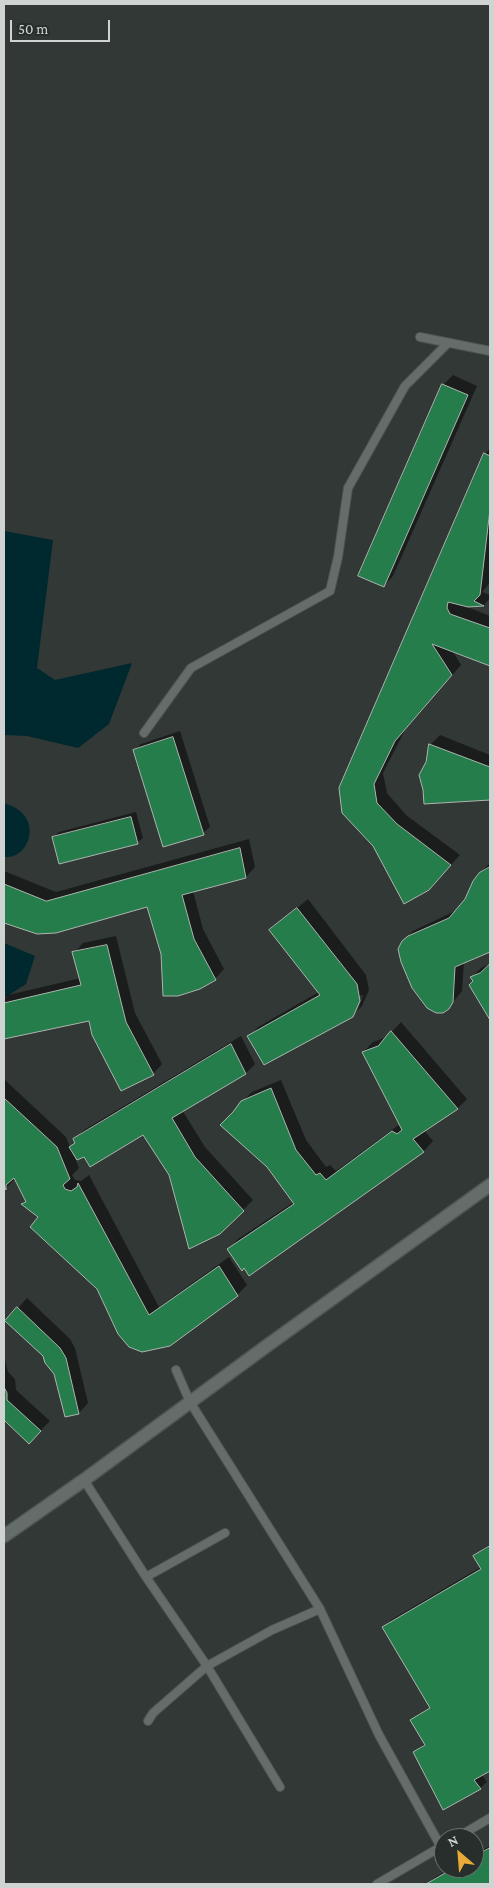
<!DOCTYPE html>
<html>
<head>
<meta charset="utf-8">
<style>
  body { margin:0 }
  #map { position:relative; width:494px; height:1888px; overflow:hidden; background:#313835; font-family:"Crimson Pro",serif }
  canvas { display:block }
  .frame { position:absolute; inset:0; border:5px solid #cfd4d2; pointer-events:none }
  .north { position:absolute; left:434px; top:1828px; width:50px; height:50px; box-sizing:border-box; background:#272e2b; border:1px solid #6a706e; border-radius:50%; rotate:333deg; font-size:14px; font-weight:700; line-height:20px; text-align:center; color:#cfd4d2 }
  .north::after { content:''; display:block; margin:auto; width:18px; height:22px; background:#e9aa38; clip-path:polygon(50% 0,100% 100%,50% 72%,0 100%) }
  .scale { position:absolute; left:10px; top:20px; width:100px; height:22px; box-sizing:border-box; border:2px solid #cfd4d2; border-top:0; padding-left:6px; font-size:15px; line-height:18px; white-space:nowrap; color:#cfd4d2; -webkit-text-stroke:4px #272e2b; paint-order:stroke }
</style>
</head>
<body>
<div id="map">
<canvas width="494" height="1888"></canvas>
<div class="frame"></div>
<div class="north">N</div>
<div class="scale">50 m</div>
</div>
<script>
const context = document.querySelector('canvas').getContext('2d');
context.lineJoin = 'round';
function fillPath(path, color) { context.fillStyle = color; context.fill(path, 'evenodd'); }
function strokePath(path, color, width, dash) { context.strokeStyle = color; context.lineWidth = width; context.lineCap = dash ? 'butt' : 'round'; context.setLineDash(dash || []); context.stroke(path); }
fillPath(new Path2D(`
  M4,531L53,540L37,668L55,680L132,663L109,724L78,748L27,736L4,735Z
  M4,803C11,805 19,809 24,815C37,831 26,859 4,857Z
  M4,943L35,956L26,984L4,998Z`), '#00282f');
fillPath(new Path2D(`
  M453,375L477,386L393,576L384,586L443,385Z
  M490,448V572L489,584L482,592L490,595V598L484,605L465,606L490,616V665L452,650L461,665L405,730L383,773L387,793L406,815L460,855L438,879L374,845L344,812L485,454Z
  M180,731L210,827L203,833L134,750L141,744Z
  M440,735L490,755V798L425,803L427,763L431,744Z
  M136,812L143,838L137,843L53,837L59,832Z
  M249,839L255,867L246,877L193,891L203,929L224,969L215,979L162,954L148,905L37,933L4,921V871L56,892Z
  M490,863V950L464,962L462,991L448,1008L403,941L413,931L457,910L466,899L479,874Z
  M308,899L366,975L369,990L362,1006L357,1011L363,996L361,995L354,1012H356L352,1016L249,1037L258,1027L319,992L271,930Z
  M116,936L135,1013L162,1064L153,1074L90,1020L5,1037L4,1000L8,995L81,978L74,953L83,943Z
  M490,964V1018L471,985L474,981L472,977L481,968Z
  M401,1022L467,1099L458,1108L424,1130L433,1141L424,1151L249,1275L245,1267L229,1249L238,1239L294,1202L242,1102L252,1092L281,1080L306,1140L326,1167L330,1165L336,1171L400,1124L363,1052L373,1042L387,1037Z
  M241,1036L255,1064L246,1073L182,1110L205,1147L253,1200L220,1233L170,1175L144,1133L85,1156L73,1153L79,1168L72,1175L75,1180L81,1181L89,1175L159,1307L229,1257L247,1285L237,1295L130,1346L98,1288L40,1217L23,1204L27,1200L16,1178L6,1188L4,1183V1079L66,1137L70,1147L76,1142L75,1139L84,1130Z
  M27,1298L70,1339L75,1348L88,1403L79,1413L66,1416L55,1373L44,1355L7,1321Z
  M4,1356L8,1372L15,1379L16,1390L50,1421L29,1442L4,1418Z
  M490,1544V1770L482,1775L487,1782L480,1788L414,1752L425,1743L412,1720L419,1714L431,1707L384,1627L391,1620L481,1567L475,1556Z
  M490,1846V1884H427L434,1878L451,1868H474V1855Z`), '#0007');
const building = new Path2D(`
  M442,384L468,395L384,587L358,576Z
  M484,453L490,456V509L480,595L474,601L484,606L468,607L448,602L447,608L450,614L490,628V666L432,644L452,675L395,741L374,784L377,803L397,824L451,865L429,890L404,904L373,846L342,813L339,788Z
  M173,737L204,835L163,847L133,750Z
  M429,744L490,767V800L424,804L423,790L419,775L426,762Z
  M131,817L138,844L59,864L52,837Z
  M240,848L246,878L182,895L194,939L216,980L200,989L178,996H163L161,954L147,907L56,933L37,934L4,923V884L46,901Z
  M490,867V952L455,967L453,1002L449,1009L443,1013H436L427,1008L412,988L401,962L398,949L402,941L408,936L449,918L465,899L473,881L479,873Z
  M297,908L357,984L360,1001L353,1017L264,1065L247,1036L320,995L269,930Z
  M107,945L126,1022L154,1075L121,1091L92,1035L89,1021L4,1039V1003L81,985L72,952Z
  M490,964V1020L469,985L473,981L470,977L480,973Z
  M391,1031L458,1109L413,1139L424,1152L249,1276L244,1268L242,1271L227,1249L294,1204L267,1167L220,1125L233,1112L241,1101L271,1088L296,1150L316,1175L320,1173L326,1180L392,1131L397,1134L402,1130L362,1052L378,1046Z
  M231,1044L246,1074L172,1118L195,1157L244,1211L220,1234L189,1249L169,1175L143,1135L90,1167L84,1157L77,1160L69,1147L75,1143L73,1139Z
  M4,1098L57,1147L70,1179L63,1185L65,1189L71,1191L77,1187L78,1183L149,1315L219,1266L238,1296L170,1346L142,1352L129,1347L118,1334L97,1289L30,1227L38,1217L21,1204L26,1202L14,1178L6,1185V1190L4,1186Z
  M17,1307L60,1348L66,1358L79,1414L65,1417L54,1374L45,1363L43,1356L5,1321Z
  M4,1387L7,1393V1400L41,1431L29,1444L4,1420Z
  M490,1546V1771L474,1780L481,1789L443,1810L413,1752L425,1745L410,1720L430,1708L382,1627L481,1569L473,1556Z
  M490,1848V1884H426L454,1868H474V1857Z`);
fillPath(building, '#247d4a');
strokePath(building, '#adb4af', 1);
const service = new Path2D(`
  M420,337L490,351
  M144,733L191,668L330,591L338,557L348,488L405,386L448,343
  M176,1370L190,1402L320,1609L379,1735L441,1847
  M84,1480L146,1577L207,1666L280,1787
  M146,1577L225,1533
  M148,1721L153,1713L207,1666L272,1630L320,1609
  M456,1838L490,1818
  M377,1884L444,1845`);
const minor = new Path2D(`
  M4,1536L84,1480L268,1345L490,1185`);
strokePath(service, '#505553', 10);
strokePath(minor, '#505553', 15);
strokePath(service, '#656d6a', 8);
strokePath(minor, '#656d6a', 12);
</script>
</body>
</html>
